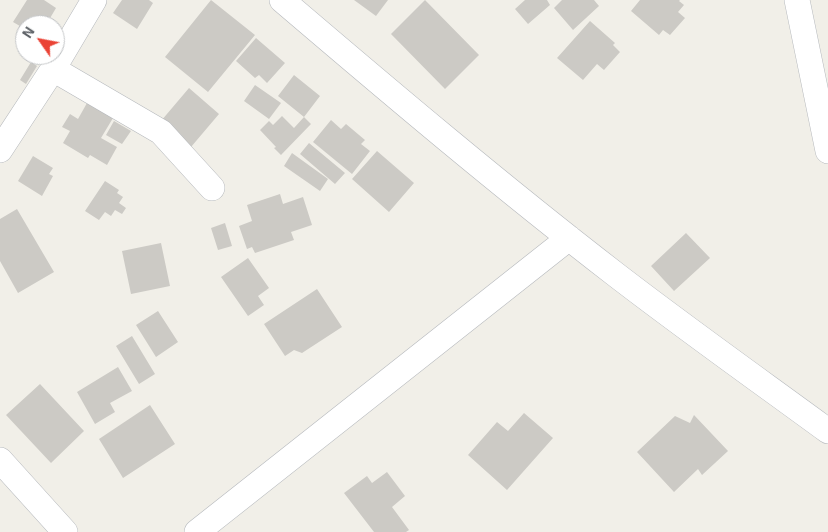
<!DOCTYPE html>
<html>
<head>
<meta charset="utf-8">
<style>
  body { margin:0 }
  #map { position:relative; width:828px; height:532px; overflow:hidden; background:#f1efe8; font-family:"Exo 2",sans-serif }
  canvas { display:block }
  .north { position:absolute; left:15px; top:15px; width:50px; height:50px; box-sizing:border-box; background:#fff; border:1px solid #bfc1c3; border-radius:50%; rotate:303deg; font-size:14px; font-weight:700; line-height:20px; text-align:center; color:#5f6368 }
  .north::after { content:''; display:block; margin:auto; width:18px; height:22px; background:#ea4335; clip-path:polygon(50% 0,100% 100%,50% 72%,0 100%) }
</style>
</head>
<body>
<div id="map">
<canvas width="828" height="532"></canvas>
<div class="north">N</div>
</div>
<script>
const context = document.querySelector('canvas').getContext('2d');
context.lineJoin = 'round';
function fillPath(path, color) { context.fillStyle = color; context.fill(path, 'evenodd'); }
function strokePath(path, color, width, dash) { context.strokeStyle = color; context.lineWidth = width; context.lineCap = dash ? 'butt' : 'round'; context.setLineDash(dash || []); context.stroke(path); }
fillPath(new Path2D(`
  M27,0H44L56,8L46,25H25V29L13,22Z
  M122,0H149L153,3L137,29L113,13Z
  M211,0L255,35L208,92L165,57Z
  M354,0H388L376,16Z
  M425,0L479,55L445,89L391,34Z
  M525,0H547L550,5L528,24L515,9Z
  M562,0H594L599,6L573,30L554,8Z
  M640,0H680L679,1L684,5L678,12L685,18L670,35L663,30L659,35L631,11Z
  M590,21L615,43L613,45L620,52L604,70L597,64L583,80L557,58Z
  M256,38L285,63L267,83L259,75L255,78L236,61Z
  M31,62L37,66L26,84L20,80Z
  M294,75L320,96L304,117L278,96Z
  M255,85L281,103L269,119L244,101Z
  M189,88L219,114L191,147L161,121Z
  M87,103L113,118L101,138L117,147L107,165L90,155L88,158L63,143L70,131L62,127L70,114L78,119Z
  M282,116L294,128L304,117L311,124L281,155L274,148L276,147L260,130L269,121L273,125Z
  M331,120L341,129L346,124L365,140L361,144L370,151L352,174L313,142Z
  M114,121L131,131L122,144L106,135Z
  M309,143L345,173L335,184L300,154Z
  M377,151L414,183L389,212L352,179Z
  M292,153L328,179L320,191L284,166Z
  M33,156L53,168L49,174L53,176L42,196L18,181Z
  M105,181L119,190L117,193L123,197L119,203L126,208L122,214L115,210L111,216L105,212L99,220L85,211Z
  M280,194L283,204L303,197L312,225L291,232L294,240L255,253L252,247L247,249L239,226L252,221L247,205Z
  M17,209L54,272L18,293L0,261V219Z
  M225,223L232,246L218,250L211,228Z
  M686,233L710,258L674,291L651,266Z
  M161,243L170,286L131,294L122,251Z
  M248,258L269,288L258,296L264,305L248,316L221,277Z
  M317,289L342,327L302,353L294,350L285,356L264,324Z
  M158,311L178,342L156,357L136,325Z
  M132,336L155,374L139,384L116,346Z
  M118,367L132,391L110,403L115,412L95,424L77,392Z
  M40,384L84,431L51,463L6,415Z
  M150,405L175,444L123,478L99,439Z
  M524,413L553,438L507,490L468,455L497,422L508,431Z
  M694,415L728,451L702,475L698,469L674,492L637,452L675,416L690,423Z
  M387,472L405,496L392,507L409,530L406,532H374L344,493L367,476L372,483Z`), '#cccac5');
const minor = new Path2D(`
  M282,0C391,93 501,186 615,274C685,328 757,379 828,431
  M797,0L828,151
  M53,69L161,132L212,188
  M0,150L53,69L94,0
  M0,460L65,532
  M197,532L569,238`);
strokePath(minor, '#b5b8bc', 26);
strokePath(minor, '#fff', 25);
</script>
</body>
</html>
